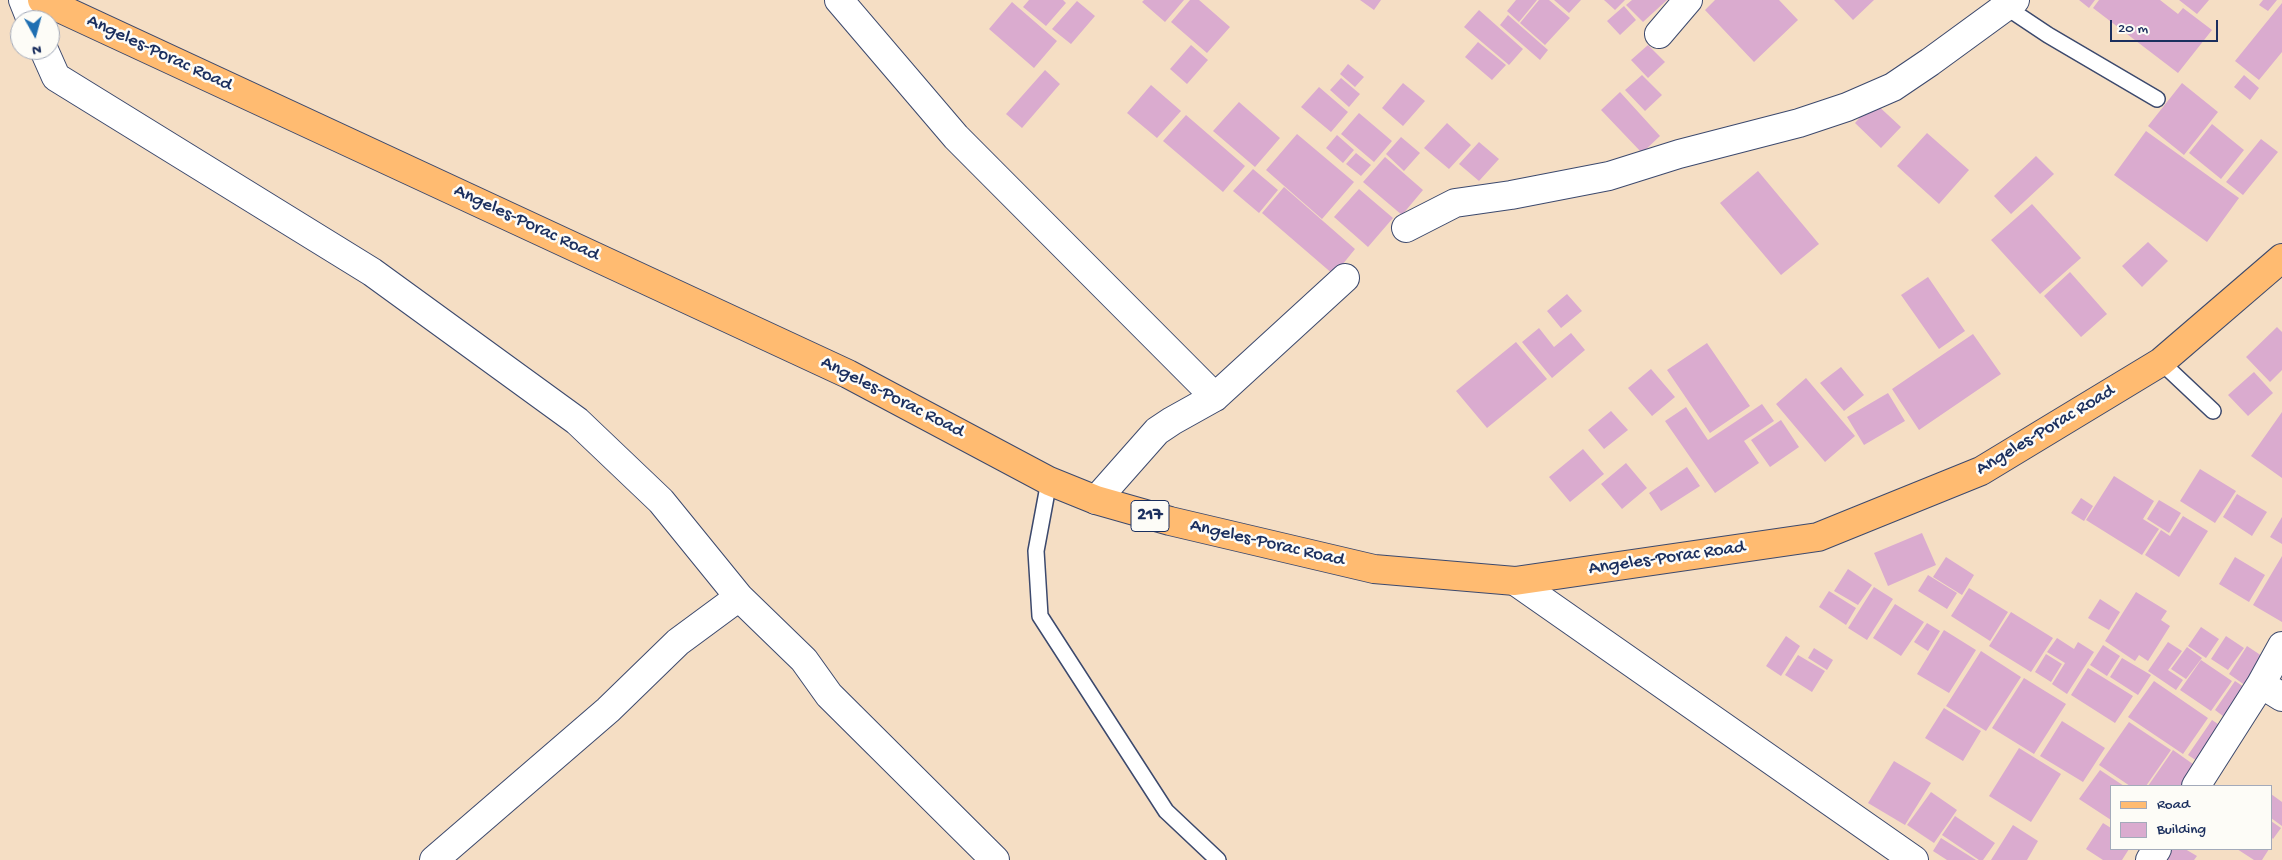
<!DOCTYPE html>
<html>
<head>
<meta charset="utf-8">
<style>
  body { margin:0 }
  #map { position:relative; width:2282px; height:860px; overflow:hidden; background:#f5dec4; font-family:"Gochi Hand",sans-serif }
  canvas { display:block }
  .legend { position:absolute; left:2110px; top:785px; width:162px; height:65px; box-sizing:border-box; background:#fdfcf7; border:1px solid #a3aaba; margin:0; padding:6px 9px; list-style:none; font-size:15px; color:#1b2f5e }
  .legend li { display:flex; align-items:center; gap:10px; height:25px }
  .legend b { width:25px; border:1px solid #a3aaba }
  .north { position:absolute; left:10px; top:10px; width:50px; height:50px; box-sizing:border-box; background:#fdfcf7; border:1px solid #a3aaba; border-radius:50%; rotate:173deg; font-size:14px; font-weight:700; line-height:20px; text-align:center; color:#1b2f5e }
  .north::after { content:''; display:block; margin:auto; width:18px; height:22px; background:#1f6fb2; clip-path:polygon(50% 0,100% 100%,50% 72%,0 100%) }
  .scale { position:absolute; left:2110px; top:20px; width:108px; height:22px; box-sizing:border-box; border:2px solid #1b2f5e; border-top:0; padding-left:6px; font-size:15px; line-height:18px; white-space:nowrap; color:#1b2f5e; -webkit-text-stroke:4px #fdfcf7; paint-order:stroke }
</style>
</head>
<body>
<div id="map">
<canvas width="2282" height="860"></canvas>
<ul class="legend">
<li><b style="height:6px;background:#ffbb71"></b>Road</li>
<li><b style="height:14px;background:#daabcf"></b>Building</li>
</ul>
<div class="north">N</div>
<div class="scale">20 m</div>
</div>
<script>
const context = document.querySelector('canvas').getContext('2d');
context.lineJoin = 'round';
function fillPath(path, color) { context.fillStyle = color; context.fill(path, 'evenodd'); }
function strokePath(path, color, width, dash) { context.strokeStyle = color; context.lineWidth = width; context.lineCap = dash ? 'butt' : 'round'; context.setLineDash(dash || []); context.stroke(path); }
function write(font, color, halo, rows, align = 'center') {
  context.font = font + ' "Gochi Hand",sans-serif'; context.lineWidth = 5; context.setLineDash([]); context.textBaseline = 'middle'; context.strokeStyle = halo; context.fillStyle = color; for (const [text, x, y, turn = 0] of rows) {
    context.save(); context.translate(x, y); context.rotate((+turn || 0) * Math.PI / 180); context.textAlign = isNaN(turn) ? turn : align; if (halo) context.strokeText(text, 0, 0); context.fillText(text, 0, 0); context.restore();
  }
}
fillPath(new Path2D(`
  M1029,0H1063L1066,3L1046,26L1023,7Z
  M1144,0H1184L1165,22L1142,2Z
  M1190,0H1199L1230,27L1207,53L1171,22Z
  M1360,0H1381L1374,10Z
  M1516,0H1537L1519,22L1507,11Z
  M1539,0H1549L1570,18L1545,45L1520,23Z
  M1554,0H1581L1569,13Z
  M1604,0H1625L1615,10Z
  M1632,0H1667L1643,22L1626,5Z
  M1715,0H1779L1798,20L1754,62L1705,10Z
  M1834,0H1874L1853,20Z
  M2079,0H2095L2089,8Z
  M2099,0H2160L2178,14L2183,8L2212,30L2178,73L2093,8Z
  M2179,0H2209L2197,14Z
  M2263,0H2277L2268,11L2259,5Z
  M1077,1L1095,16L1071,44L1052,29Z
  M1012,2L1057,41L1034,68L989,29Z
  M2282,3V52L2259,80L2235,61Z
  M1624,6L1636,20L1620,35L1607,21Z
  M1479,10L1523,49L1509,65L1464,27Z
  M1508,15L1548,50L1540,60L1500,25Z
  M1478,42L1506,65L1492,80L1465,57Z
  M1191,45L1208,60L1187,84L1170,69Z
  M1648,45L1665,62L1648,78L1631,60Z
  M1348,64L1364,77L1355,87L1340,74Z
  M1045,70L1060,84L1022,128L1006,114Z
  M1642,75L1662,95L1645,111L1625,90Z
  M2244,75L2259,88L2250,100L2234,87Z
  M1341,78L1360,94L1349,107L1330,90Z
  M1403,83L1425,101L1403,126L1382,108Z
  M2182,83L2218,112L2184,155L2148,126Z
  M1151,85L1181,111L1157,138L1127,113Z
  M1319,87L1348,112L1331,132L1301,107Z
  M1620,92L1660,136L1642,153L1601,110Z
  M1239,102L1280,138L1255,167L1213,131Z
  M1874,102L1901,127L1881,148L1855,123Z
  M1359,113L1392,141L1374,162L1341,134Z
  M1186,115L1245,166L1223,192L1163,141Z
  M1447,123L1471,145L1449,169L1424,148Z
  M2212,124L2244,150L2221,179L2189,153Z
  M2146,131L2239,198L2207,242L2114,175Z
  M1927,133L1969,170L1939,204L1897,166Z
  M1297,134L1354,182L1322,219L1266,170Z
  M1337,135L1354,150L1343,163L1326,148Z
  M1401,137L1420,153L1404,171L1386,154Z
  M2261,139L2278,152L2243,195L2226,182Z
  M1479,142L1499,159L1479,181L1459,164Z
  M1356,153L1371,165L1361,176L1346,164Z
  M2036,156L2054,174L2011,214L1994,196Z
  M1385,157L1423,190L1402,215L1363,182Z
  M1253,169L1278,190L1259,213L1233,191Z
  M1758,171L1819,244L1781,275L1720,203Z
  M1284,187L1355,249L1334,275L1262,213Z
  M1359,189L1393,218L1368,247L1334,217Z
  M2032,204L2081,258L2040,294L1991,240Z
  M2148,242L2168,261L2142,287L2122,266Z
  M2070,272L2107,314L2081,337L2044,296Z
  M1928,277L1965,331L1939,349L1901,295Z
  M1567,294L1582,311L1561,328L1547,311Z
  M2277,327L2282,332V370L2270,382L2246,357Z
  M1539,328L1554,347L1571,333L1585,350L1552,378L1522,342Z
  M1973,334L2001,374L1919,430L1892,389Z
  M1516,342L1547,379L1487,428L1456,391Z
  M1707,343L1750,406L1710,433L1667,370Z
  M1841,367L1864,395L1844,411L1820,383Z
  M1651,369L1675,397L1652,416L1628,388Z
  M2254,372L2273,393L2248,416L2228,395Z
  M1806,378L1855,436L1825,462L1776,404Z
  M1888,393L1905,421L1864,445L1847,417Z
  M1762,404L1774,421L1744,441L1759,463L1715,493L1665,421L1686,407L1708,440Z
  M1611,411L1628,430L1604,449L1588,430Z
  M2282,412V478L2251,456Z
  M1781,420L1799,447L1770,467L1751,440Z
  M1583,449L1604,474L1570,502L1549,477Z
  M1626,463L1647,488L1622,509L1601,484Z
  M1687,467L1700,486L1661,511L1649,493Z
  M2200,469L2236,491L2215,523L2180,501Z
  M2114,476L2154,501L2143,519L2159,529L2142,555L2086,520Z
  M2237,494L2267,512L2252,536L2223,517Z
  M2081,498L2093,506L2084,521L2071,513Z
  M2159,500L2181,513L2169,533L2147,519Z
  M2183,516L2208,531L2179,577L2145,555L2161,530L2170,536Z
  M2282,517V544L2270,537Z
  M1922,533L1936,565L1888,586L1874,553Z
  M2282,556V622L2253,605Z
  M1946,557L1974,575L1962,595L1933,577Z
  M2235,557L2265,575L2249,602L2219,584Z
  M1848,569L1872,585L1858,605L1834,591Z
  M1928,575L1957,593L1947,609L1918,591Z
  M1874,587L1893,599L1867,640L1848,628Z
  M1969,588L2008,612L1990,641L1951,616Z
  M1829,591L1856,608L1846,625L1819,607Z
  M2136,592L2167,611L2161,620L2170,626L2148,661L2139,655L2135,661L2105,641Z
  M2100,599L2120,612L2109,630L2088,618Z
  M1895,604L1924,622L1901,656L1873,638Z
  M2011,612L2053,638L2031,672L1989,646Z
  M1927,623L1940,631L1928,651L1914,642Z
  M2201,627L2219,639L2206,658L2188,646Z
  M1944,630L1976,650L1949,693L1917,674Z
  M1786,636L1800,646L1781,676L1766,666Z
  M2226,636L2244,648L2228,670L2211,659Z
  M2057,638L2074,649L2078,642L2094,652L2067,694L2052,684L2065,663L2047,652Z
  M2168,642L2182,651L2168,670L2183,680L2176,690L2148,671Z
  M2103,645L2120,656L2107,676L2090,665Z
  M2247,646L2268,660L2249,688L2229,674Z
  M2187,647L2202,658L2186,679L2171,669Z
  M1814,648L1833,660L1827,670L1808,658Z
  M1981,651L2021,677L1986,731L1946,706Z
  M2046,654L2062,664L2051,682L2035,672Z
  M1798,655L1825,671L1812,692L1785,675Z
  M2122,658L2151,675L2138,695L2110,677Z
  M2201,660L2232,681L2211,711L2180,690Z
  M2088,668L2133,696L2115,723L2071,695Z
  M2024,678L2066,704L2034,754L1992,728Z
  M2154,681L2208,718L2183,754L2128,717Z
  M2235,681L2247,689L2227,719L2215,710Z
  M1944,708L1981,731L1963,761L1925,738Z
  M2212,720L2227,730L2203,765L2188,755Z
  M2062,721L2105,748L2083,782L2040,756Z
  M2129,722L2171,750L2146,786H2130L2099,765Z
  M2019,748L2061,774L2031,822L1989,796Z
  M2173,750L2200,769L2188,786H2148Z
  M1894,761L1931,783L1905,825L1868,803Z
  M2100,770L2124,786H2111V820L2079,799Z
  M1931,792L1957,810L1934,843L1907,825Z
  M2271,794L2282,802V826L2271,818Z
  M1955,816L1995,843L1983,860H1979L1942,835Z
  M2271,821L2281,828L2273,839L2271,837Z
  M2103,823L2111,828V849H2129L2122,860H2103L2086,849Z
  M2013,825L2038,841L2027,860H1991Z
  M1941,838L1976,860H1947L1933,851Z
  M2167,849H2185L2197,856L2194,860H2160Z
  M2237,849H2269L2262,860H2254Z`), '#daabcf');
const lane = new Path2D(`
  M2006,7L2048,35L2157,99
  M2161,362L2213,411
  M1049,481L1036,551L1040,616L1166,811L1218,860`);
const street = new Path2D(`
  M23,0L31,20
  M839,0L956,137L1215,397
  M1659,34L1688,0
  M44,50L56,77L372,272L577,421L661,501L739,597L804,660L829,695L995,860
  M1406,228L1455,203L1511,195L1609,176L1679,154L1799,123L1847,107L1893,87L1930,62L2015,0
  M1096,500L1157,431L1172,421L1215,397L1345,278
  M1515,581L1914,860
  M2261,684L2282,697
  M2196,786L2261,684L2282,646
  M434,860L608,710L678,642L739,597
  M2150,860L2157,849`);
const primary = new Path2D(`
  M42,0L848,374L1049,481L1096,500L1170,521L1374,569L1515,581L1818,537L1981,471L2161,362L2282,258`);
strokePath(lane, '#3c496d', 18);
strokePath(street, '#3c496d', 30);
strokePath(primary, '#3c496d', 30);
strokePath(lane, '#fff', 15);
strokePath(street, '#fff', 28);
strokePath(primary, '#ffbb71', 28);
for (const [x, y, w] of [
  [1150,516,38]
]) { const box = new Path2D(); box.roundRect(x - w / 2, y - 15.5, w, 31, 4); context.fillStyle = '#fdfcf7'; context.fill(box); strokePath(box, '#1b2f5e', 1); }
write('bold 18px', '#1b2f5e', null, [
  ["217",1150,516]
]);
write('19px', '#1b2f5e', '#fdfcf7', [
  ["Angeles-Porac Road",159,54,25],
  ["Angeles-Porac Road",526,224,25],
  ["Angeles-Porac Road",892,398,27],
  ["Angeles-Porac Road",2046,431,-31],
  ["Angeles-Porac Road",1267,544,13],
  ["Angeles-Porac Road",1667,559,-8]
]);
</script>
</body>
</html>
